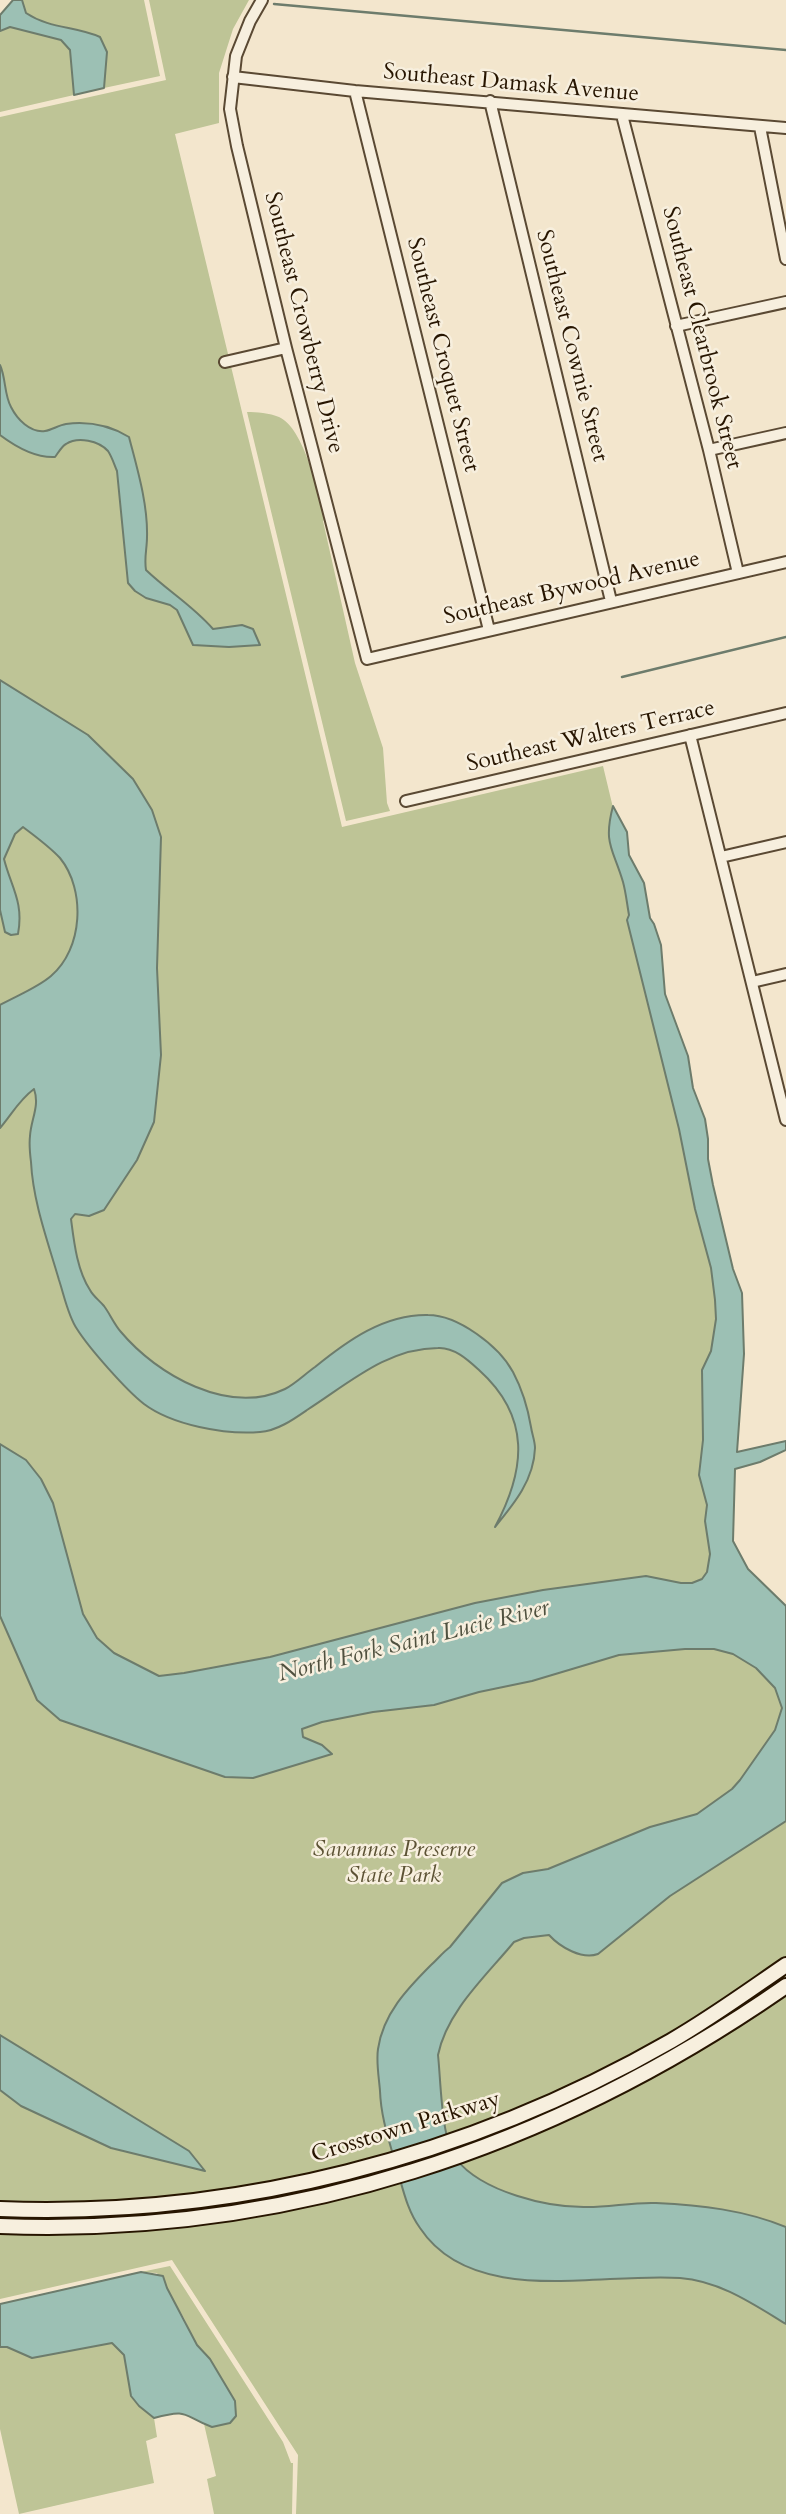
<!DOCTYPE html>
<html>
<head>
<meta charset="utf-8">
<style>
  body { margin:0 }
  canvas { display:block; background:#f3e6cd }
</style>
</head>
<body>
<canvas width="786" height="2514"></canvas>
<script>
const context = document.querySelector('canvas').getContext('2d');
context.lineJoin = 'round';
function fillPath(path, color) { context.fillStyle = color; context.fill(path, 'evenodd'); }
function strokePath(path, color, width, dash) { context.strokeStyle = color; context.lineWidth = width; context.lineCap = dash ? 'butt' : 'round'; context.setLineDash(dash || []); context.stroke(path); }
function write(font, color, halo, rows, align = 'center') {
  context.font = font + ' Cardo,serif'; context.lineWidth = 5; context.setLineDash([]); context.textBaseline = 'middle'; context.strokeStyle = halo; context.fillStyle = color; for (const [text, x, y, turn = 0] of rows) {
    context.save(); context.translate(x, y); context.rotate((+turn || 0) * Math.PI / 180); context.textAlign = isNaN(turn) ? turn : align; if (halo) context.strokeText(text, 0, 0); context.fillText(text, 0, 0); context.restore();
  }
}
fillPath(new Path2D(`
  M22,0H144L160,76L104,88L107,52L87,32L62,29L40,22L26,13Z
  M149,0H249L233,29L219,73V123L175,134L342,827L603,766L719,1250V1596L786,1654V2514H296L298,2455L172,2260L0,2299V117L166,80Z
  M10,27L61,40L70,50L74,95L0,112V31Z
  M247,412C256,412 270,413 279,417C304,428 319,494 325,519L323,521L355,663L383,748L387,803L390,811L346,821Z
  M170,2266L283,2442L291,2463H293L292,2514H214L207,2479L216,2476L204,2424L212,2427L235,2401L210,2359L197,2345L184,2318L157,2273L141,2272Z
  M112,2343L124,2354L131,2396L139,2406L154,2418L157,2437L146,2441L154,2483L19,2514L0,2429V2347L7,2346L19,2351Z`), '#bec496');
const water = new Path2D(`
  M13,0H22L26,13C50,29 75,26 100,37L107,52L104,88L74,95L70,50L61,40L10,27L0,31V15Z
  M0,365C6,378 4,394 11,407C17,419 30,433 45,431C52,430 59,425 66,424C89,421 109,425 129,437C137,468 148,504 147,537C147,549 144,557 146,570C169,592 192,605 213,629L242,625L253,629L260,645L229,647L193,645L177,610L170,605L146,598L135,591L128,583L117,471C114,464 112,457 108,451C99,441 78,436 66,444C62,446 58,453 55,457C36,458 16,447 0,435Z
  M0,680L88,735L133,779L152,810L161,837L157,968L161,1055L154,1122L137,1160L104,1210L89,1216L75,1214L71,1219C74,1242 77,1270 90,1290C93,1296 99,1300 104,1306C110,1314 114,1324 121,1332C157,1375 229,1416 285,1389C295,1384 305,1374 315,1367C347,1341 384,1314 428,1315C458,1315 499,1346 513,1372C522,1389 528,1409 531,1427C532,1434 535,1441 535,1448C534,1480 514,1504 495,1527C526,1469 531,1417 479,1370C468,1360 454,1347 438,1348C387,1348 348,1384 307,1410C294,1419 277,1431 260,1432C225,1435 172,1425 144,1404C126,1390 89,1348 77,1329C68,1316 64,1295 59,1280C48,1242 33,1202 31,1162C30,1154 29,1144 30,1136C31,1119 40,1106 34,1089C19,1100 12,1114 0,1128V1005C16,996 37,988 51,976C83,949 86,890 60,858C50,847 35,836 23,827L15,834L4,859C11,887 24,902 18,934L11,935L5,932L0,910Z
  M613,806L627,832L629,855L644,883L650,918L654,924L661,945L665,994L688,1056L693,1088L705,1119L708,1139V1159L713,1185L733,1269L742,1293L744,1354L737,1452L786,1441V1450L760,1462L735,1469L733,1541L748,1569L786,1606V1821L670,1896L598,1954C582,1960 560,1947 549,1935L524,1938L514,1942C486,1976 447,2011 438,2055C441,2082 441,2139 456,2159C482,2192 548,2208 588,2207C610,2207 634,2202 656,2203C701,2205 744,2210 786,2227V2324C753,2304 720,2281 680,2278C600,2272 473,2308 420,2228C407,2210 403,2189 397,2169C390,2143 381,2119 380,2091C379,2078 376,2062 378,2049C383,2014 407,1989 431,1965C438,1959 442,1953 450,1947L502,1883L523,1873L548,1869L650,1827L697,1814L732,1789L740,1780L775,1730L782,1708L775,1688L756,1668L733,1654L714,1649H685L619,1655L532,1681L479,1692L434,1705L373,1712L322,1722L302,1729L303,1737L322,1745L332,1754L253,1778L225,1777L60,1720L37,1700L0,1616V1444L26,1460L41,1479L53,1503L83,1614L97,1638L114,1653L159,1676L184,1673L270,1657L475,1603L543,1590L646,1576L681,1583H692L702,1579L707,1572L710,1554L705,1521L707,1505L699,1475L703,1440L702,1370L711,1351L716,1319L715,1300L711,1268L695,1209L679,1129L627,920L629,915C627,904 626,893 623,882C613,848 603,844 613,806Z
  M0,2035L189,2151L205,2171L111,2148L21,2106L0,2090Z
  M141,2272L163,2276L167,2288L197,2345L210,2359L235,2401L236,2416L230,2423L212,2427C182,2416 190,2408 154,2418L139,2406L131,2396L124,2355L112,2343L32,2358L7,2347H0V2304Z`);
fillPath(water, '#9cc0b4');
strokePath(water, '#6d7c6c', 2);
strokePath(new Path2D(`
  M274,4L786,50
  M622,677L786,637`), '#6d7c6c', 2.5);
const street = new Path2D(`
  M262,0L250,21L236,56L230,109L237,146L286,348L367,659L786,562
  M233,77L355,91L786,128
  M355,91L489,630
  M490,101L611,601
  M622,115L709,450L738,573
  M760,127L786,259
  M676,326L786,302
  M225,362L286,348
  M709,450L786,433
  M690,735L786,1120
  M406,801L786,713
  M721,857L786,842
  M752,982L786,974`);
const secondary = new Path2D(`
  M0,2209C235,2218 467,2158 671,2041C711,2018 748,1991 786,1965
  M0,2226C287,2237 552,2149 786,1986`);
strokePath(street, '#5a4933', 14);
strokePath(secondary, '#271500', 18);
strokePath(street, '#f7efde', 10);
strokePath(secondary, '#f7efde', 14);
write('23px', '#271500', '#f7efde', [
  ["Southeast Damask Avenue",511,84,5],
  ["Southeast Crowberry Drive",303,323,76],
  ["Southeast Clearbrook Street",701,338,76],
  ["Southeast Cownie Street",571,346,76],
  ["Southeast Croquet Street",442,355,76],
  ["Southeast Bywood Avenue",572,589,-13],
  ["Southeast Walters Terrace",591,737,-13],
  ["Crosstown Parkway",406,2128,-17]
]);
write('italic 23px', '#5c5234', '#f7efde', [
  ["Savannas Preserve",394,1851],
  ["State Park",394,1877]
]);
write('italic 24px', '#50513f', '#f7efde', [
  ["North Fork Saint Lucie River",414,1642,-14]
]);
</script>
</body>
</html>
